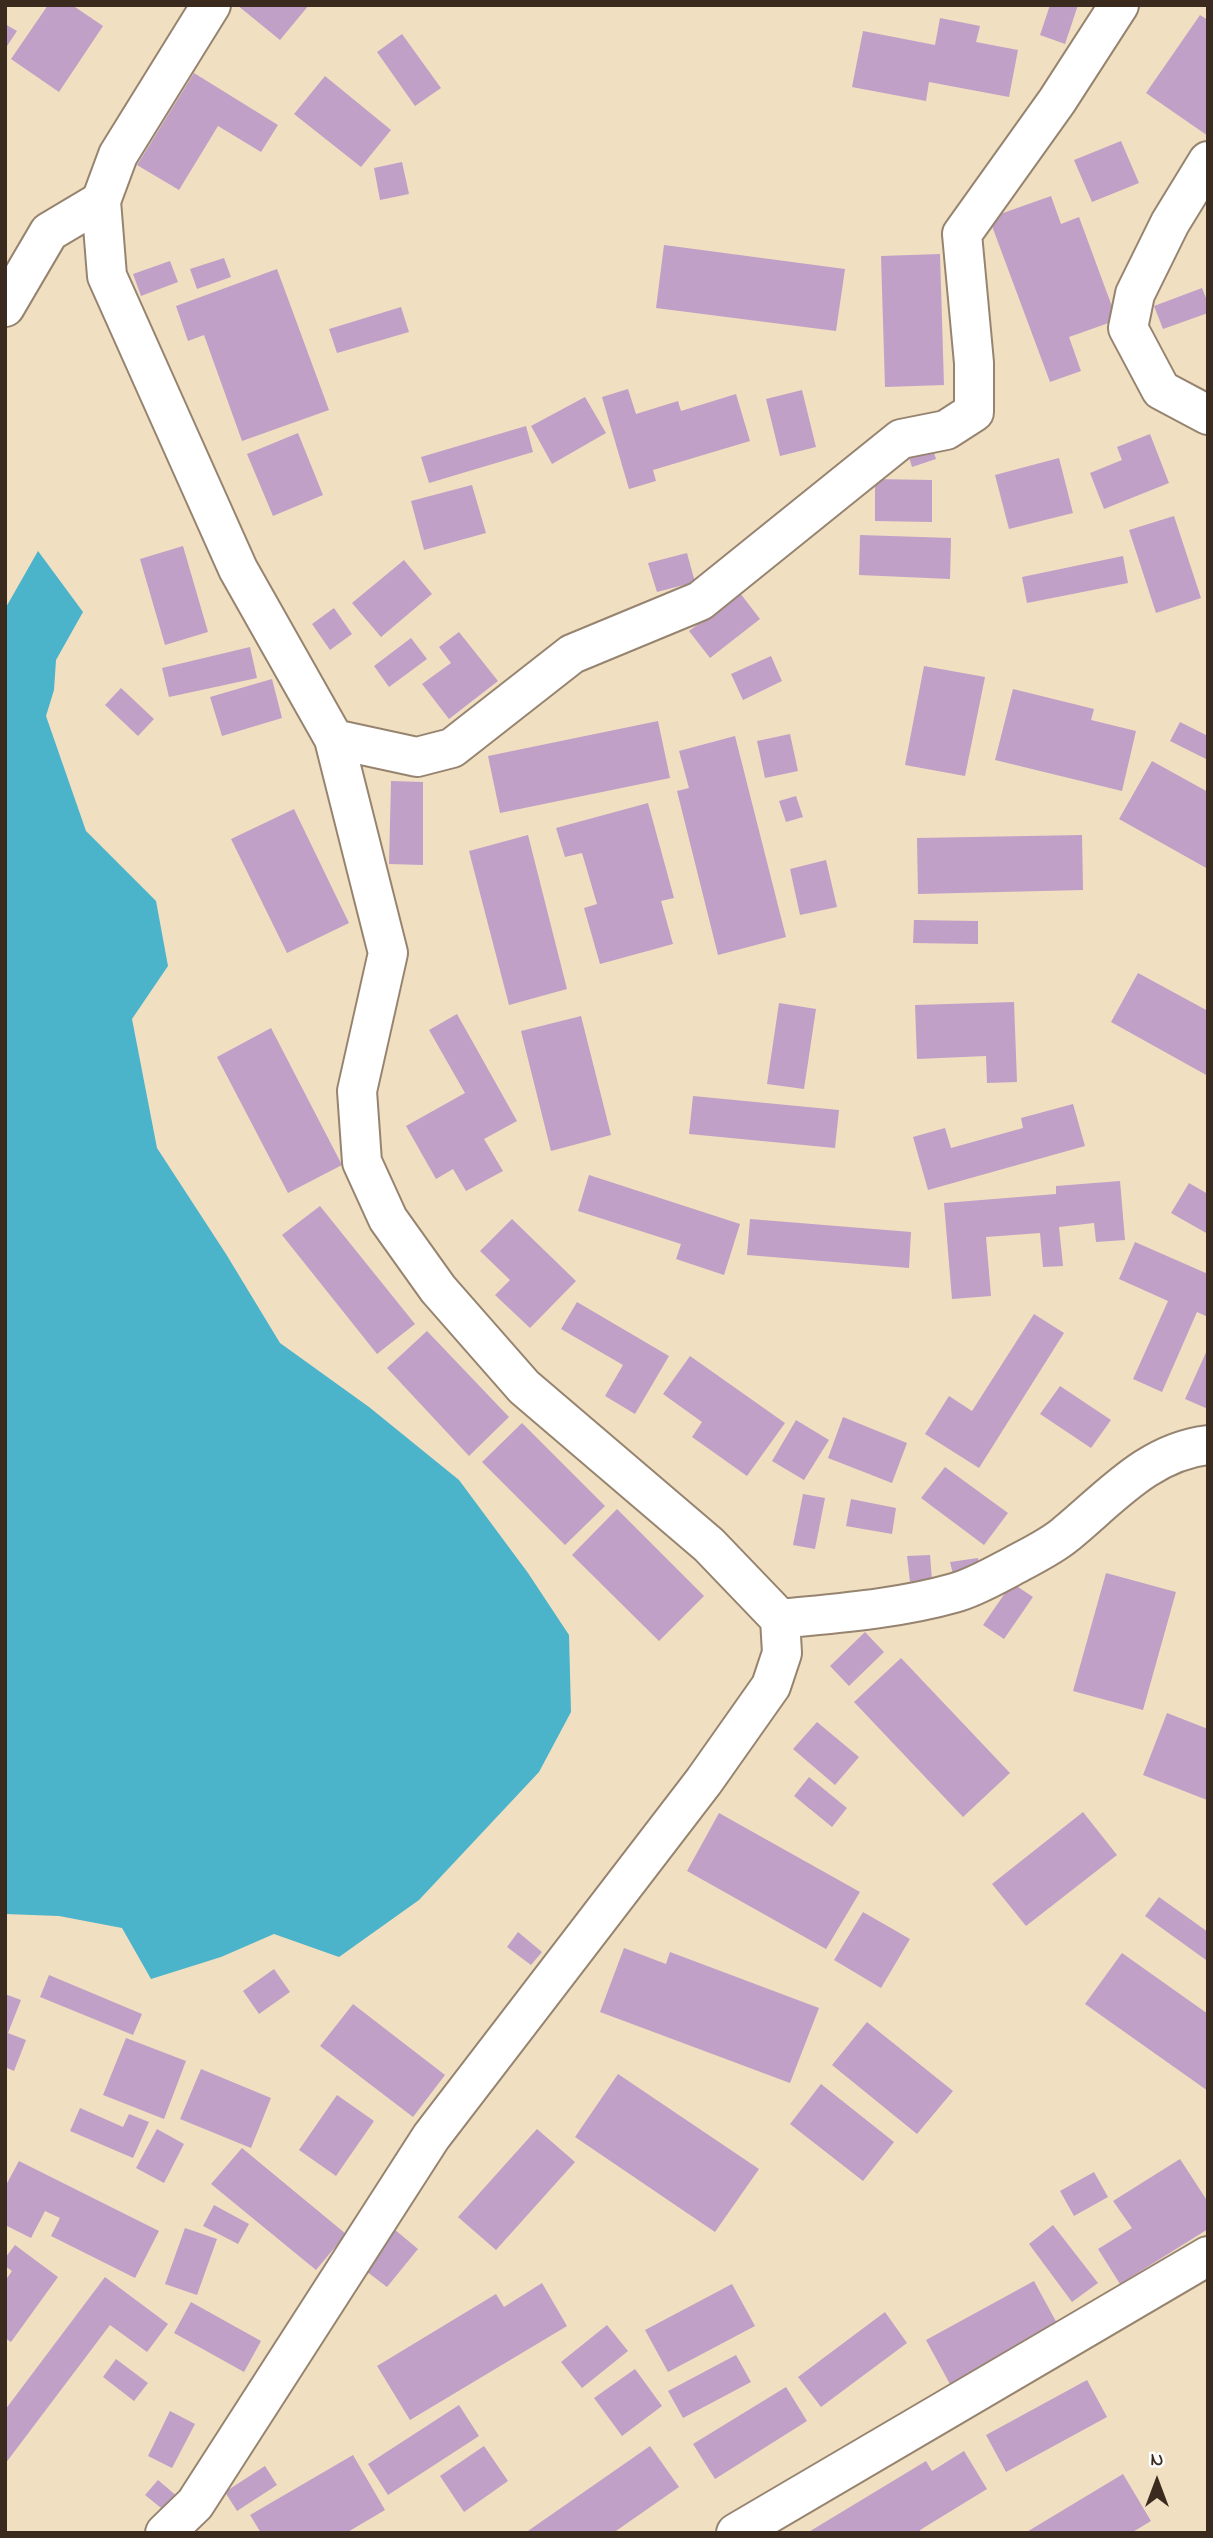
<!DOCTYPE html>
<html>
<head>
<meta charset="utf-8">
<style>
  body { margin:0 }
  #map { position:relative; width:1213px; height:2538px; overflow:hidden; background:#f1dfc1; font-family:"Indie Flower",sans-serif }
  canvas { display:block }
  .frame { position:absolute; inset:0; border:7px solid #3b2a1e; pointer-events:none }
  .north { position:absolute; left:1122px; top:2447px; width:70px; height:70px; -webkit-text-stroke:5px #fff; paint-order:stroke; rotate:0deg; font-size:19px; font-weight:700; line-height:28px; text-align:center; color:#3b2a1e }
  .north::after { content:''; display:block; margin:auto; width:24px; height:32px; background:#3b2a1e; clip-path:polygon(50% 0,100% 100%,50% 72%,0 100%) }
</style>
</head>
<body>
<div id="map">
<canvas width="1213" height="2538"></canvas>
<div class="frame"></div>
<div class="north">N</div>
</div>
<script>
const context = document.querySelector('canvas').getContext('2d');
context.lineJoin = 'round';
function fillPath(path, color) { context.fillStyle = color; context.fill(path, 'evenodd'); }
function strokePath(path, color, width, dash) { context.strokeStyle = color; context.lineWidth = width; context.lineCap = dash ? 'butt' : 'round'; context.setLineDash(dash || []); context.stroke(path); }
fillPath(new Path2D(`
  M38,551L83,612L56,660L54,690L46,716L86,831L156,901L168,966L132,1019L157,1148L226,1254L280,1343L369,1407L459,1480L528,1573L569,1635L571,1712L539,1772L419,1900L339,1957L274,1934L221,1957L151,1979L122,1928L59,1916L5,1914V609Z`), '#4bb3ca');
fillPath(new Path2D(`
  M48,5H72L103,26L59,92L11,59Z
  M237,5H309L280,40Z
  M1050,5H1078L1065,44L1040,35Z
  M1200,15L1208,20V136L1146,93Z
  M940,18L980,26L976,42L1018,50L1009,97L929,82L926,101L852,87L863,31L935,45Z
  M5,24L17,31L5,49Z
  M402,34L441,88L415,106L377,52Z
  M194,73L278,125L261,152L218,126L179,190L137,165Z
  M325,76L391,130L361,167L294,114Z
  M1121,141L1139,183L1092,202L1074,160Z
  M402,162L409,194L380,200L374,168Z
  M1051,196L1061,224L1079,217L1117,320L1069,337L1081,371L1050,382L989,218Z
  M664,245L845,269L836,331L656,308Z
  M940,254L944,385L885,387L881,256Z
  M224,258L231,277L197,289L190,269Z
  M170,261L178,282L141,296L133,274Z
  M277,269L329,410L242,441L204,335L188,341L176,306Z
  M1202,288L1208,303V313L1163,329L1154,306Z
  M401,307L409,332L337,353L329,329Z
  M628,389L636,414L678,401L681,411L736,394L750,441L653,470L656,481L629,489L602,397Z
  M802,390L816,447L780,456L766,399Z
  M585,397L606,433L552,464L531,426Z
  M526,426L533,452L429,483L421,457Z
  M298,433L323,495L273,516L247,454Z
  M1150,434L1169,483L1104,509L1090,473L1122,460L1117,447Z
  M932,446L936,459L912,467L908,454Z
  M1059,458L1073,513L1009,529L995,475Z
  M875,479L932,480V522L875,521Z
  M472,485L486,533L424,550L411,501Z
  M1174,516L1201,598L1156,613L1129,530Z
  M860,535L951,538L950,579L859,575Z
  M183,546L208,632L165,645L140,559Z
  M687,553L695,582L657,592L648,563Z
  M1123,556L1128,583L1027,603L1022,577Z
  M404,560L432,594L381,637L352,603Z
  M740,593L760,619L710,658L689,631Z
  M334,608L352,634L330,650L312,624Z
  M459,632L498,681L449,719L422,684L451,663L439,647Z
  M411,638L427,659L389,687L374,666Z
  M250,647L257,678L169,697L162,668Z
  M771,656L782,681L743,700L731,674Z
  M924,666L985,677L965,776L905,765Z
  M272,679L282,718L222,736L210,697Z
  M121,688L154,719L138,736L105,705Z
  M1013,689L1094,709L1091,720L1136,731L1122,791L995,760Z
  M658,721L670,778L500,813L488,756Z
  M1180,722L1208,736V760L1170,741Z
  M790,734L798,771L765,778L757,741Z
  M735,736L786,937L718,955L677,791L689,788L679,751Z
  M1152,761L1208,792V869L1119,819Z
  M391,781L423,782V865L389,864Z
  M796,796L803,817L786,822L779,801Z
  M648,803L674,898L661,901L673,944L600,964L584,908L597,904L582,853L565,857L556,828Z
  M294,809L349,923L287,953L231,839Z
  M528,835L567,989L509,1005L469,851Z
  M1082,835L1083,890L918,894L917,838Z
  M826,860L837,907L800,915L790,869Z
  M914,920L978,921V944L913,943Z
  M1138,973L1208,1011V1076L1111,1022Z
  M1014,1002L1017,1082L987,1083L986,1056L917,1059L915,1005Z
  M779,1003L816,1009L804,1089L767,1084Z
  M457,1014L517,1121L484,1139L503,1171L466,1191L453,1169L436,1179L406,1126L465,1093L429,1030Z
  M581,1016L611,1135L551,1151L521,1031Z
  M271,1028L342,1165L288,1193L217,1057Z
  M693,1096L839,1110L835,1148L689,1134Z
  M1073,1104L1085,1146L928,1190L913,1137L945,1128L951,1148L1023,1128L1021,1118Z
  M589,1175L740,1224L724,1275L676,1259L681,1244L578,1211Z
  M1120,1181L1125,1240L1096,1242L1094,1223L1059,1227L1063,1266L1043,1267L1040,1233L986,1237L991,1296L952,1299L944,1203L1056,1194V1186Z
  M1189,1183L1208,1194V1234L1171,1213Z
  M320,1206L415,1324L377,1354L282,1235Z
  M512,1219L576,1281L530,1328L495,1295L510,1280L480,1251Z
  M750,1219L911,1232L909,1268L747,1255Z
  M1135,1242L1208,1274V1317L1197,1312L1162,1392L1133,1379L1168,1301L1119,1279Z
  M577,1302L669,1356L635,1414L605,1396L623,1365L561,1329Z
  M1034,1314L1064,1333L979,1468L925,1434L949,1396L972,1411Z
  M427,1331L509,1417L469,1456L387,1368Z
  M1208,1348V1409L1185,1399Z
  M690,1356L785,1423L747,1476L692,1437L702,1422L663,1394Z
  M1060,1386L1111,1420L1091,1448L1040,1414Z
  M843,1417L907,1443L892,1483L828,1458Z
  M796,1420L829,1440L804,1480L772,1461Z
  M522,1423L605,1506L565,1545L482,1462Z
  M945,1467L1008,1513L984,1545L921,1498Z
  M803,1494L825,1498L815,1549L793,1545Z
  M851,1499L896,1508L892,1534L846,1526Z
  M617,1509L704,1596L659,1641L572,1555Z
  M930,1555L932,1580L910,1582L907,1556Z
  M978,1558L980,1570L953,1574L950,1562Z
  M1106,1573L1176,1592L1143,1710L1073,1691Z
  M1012,1583L1033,1597L1004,1639L983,1625Z
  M865,1632L884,1652L849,1686L830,1666Z
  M901,1658L1010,1773L963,1817L854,1702Z
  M1167,1713L1208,1729L1207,1800L1143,1775Z
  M817,1722L859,1757L835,1785L793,1749Z
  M809,1777L847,1808L832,1827L794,1796Z
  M1083,1812L1117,1855L1026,1926L992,1884Z
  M719,1813L860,1892L826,1949L687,1871Z
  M1159,1897L1208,1932L1206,1960L1145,1916Z
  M863,1912L910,1939L881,1988L834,1960Z
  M518,1932L542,1952L531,1965L507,1947Z
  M624,1948L666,1964L670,1952L819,2008L790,2083L600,2012Z
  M1122,1953L1208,2014V2091L1085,2004Z
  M274,1969L290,1992L259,2014L243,1991Z
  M49,1975L142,2014L133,2035L40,1997Z
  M5,1994L21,2000L8,2033L26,2040L14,2071L5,2067Z
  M353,2004L445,2075L413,2117L320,2046Z
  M867,2022L953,2091L917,2134L832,2065Z
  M126,2038L186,2061L164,2119L103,2095Z
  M201,2069L271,2098L251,2148L180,2119Z
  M618,2074L759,2169L715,2232L575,2137Z
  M821,2084L894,2142L863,2181L790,2124Z
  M337,2095L374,2121L336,2176L299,2150Z
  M80,2108L123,2127L129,2114L149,2122L133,2158L70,2131Z
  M157,2129L184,2144L164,2183L136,2168Z
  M537,2129L575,2162L496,2250L458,2217Z
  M242,2148L346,2234L316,2270L211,2184Z
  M1180,2159L1208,2202V2229L1120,2284L1098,2249L1132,2228L1113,2201Z
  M19,2161L159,2231L135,2278L51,2236L60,2218L45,2211L31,2238L5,2225V2187Z
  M1094,2172L1108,2197L1074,2216L1060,2191Z
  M214,2205L249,2224L238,2244L203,2226Z
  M1053,2225L1098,2283L1072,2302L1029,2244Z
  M185,2228L217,2239L197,2295L165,2284Z
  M394,2229L418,2249L387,2287L362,2268Z
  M15,2245L58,2277L11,2342L5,2338V2281L12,2271L5,2266V2258Z
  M105,2277L168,2324L147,2352L110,2325L5,2464V2410Z
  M1034,2281L1059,2327L951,2386L926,2340Z
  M542,2283L567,2326L410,2420L377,2366L496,2294L504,2307Z
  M732,2284L755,2326L668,2372L645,2330Z
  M191,2302L261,2341L244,2372L174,2333Z
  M885,2312L907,2343L821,2407L798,2377Z
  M607,2325L628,2351L582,2388L561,2362Z
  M736,2355L751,2382L683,2418L668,2391Z
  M116,2359L148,2383L134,2401L103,2377Z
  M635,2369L662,2406L622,2436L594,2398Z
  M1087,2380L1107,2417L1006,2472L986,2435Z
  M786,2387L807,2421L715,2479L693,2444Z
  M459,2405L479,2436L388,2495L368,2464Z
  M170,2411L195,2424L172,2468L148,2456Z
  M484,2446L508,2481L464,2512L440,2476Z
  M650,2446L679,2487L613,2533H525Z
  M964,2451L987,2489L920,2530L921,2533H807L926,2461L932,2471Z
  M353,2455L385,2510L346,2533H261L250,2515Z
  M265,2466L277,2485L237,2511L225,2492Z
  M1123,2474L1151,2521L1131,2533H1025Z
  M158,2480L178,2497L166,2512L145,2495Z`), '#c0a0c7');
const street = new Path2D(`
  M1208,161L1170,223L1135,294L1128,328L1161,390L1208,415
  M5,307L49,232L101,201
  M334,739L417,757L452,748L572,654L700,601L901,439L946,430L974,412V363L962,234L1057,101L1119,5
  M780,1619C838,1613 897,1609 954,1593C973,1588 994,1576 1011,1567C1029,1557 1051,1547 1066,1534C1110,1498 1148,1452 1208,1445
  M165,2533L195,2504L431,2137L704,1781L771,1686L782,1653L780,1619L709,1545L524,1387L438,1289L388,1219L362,1162L357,1091L388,953L334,739L238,569L107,276L101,201L118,155L211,5
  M736,2533L1208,2256`);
strokePath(street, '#968470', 42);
strokePath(street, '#fff', 38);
</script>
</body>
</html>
